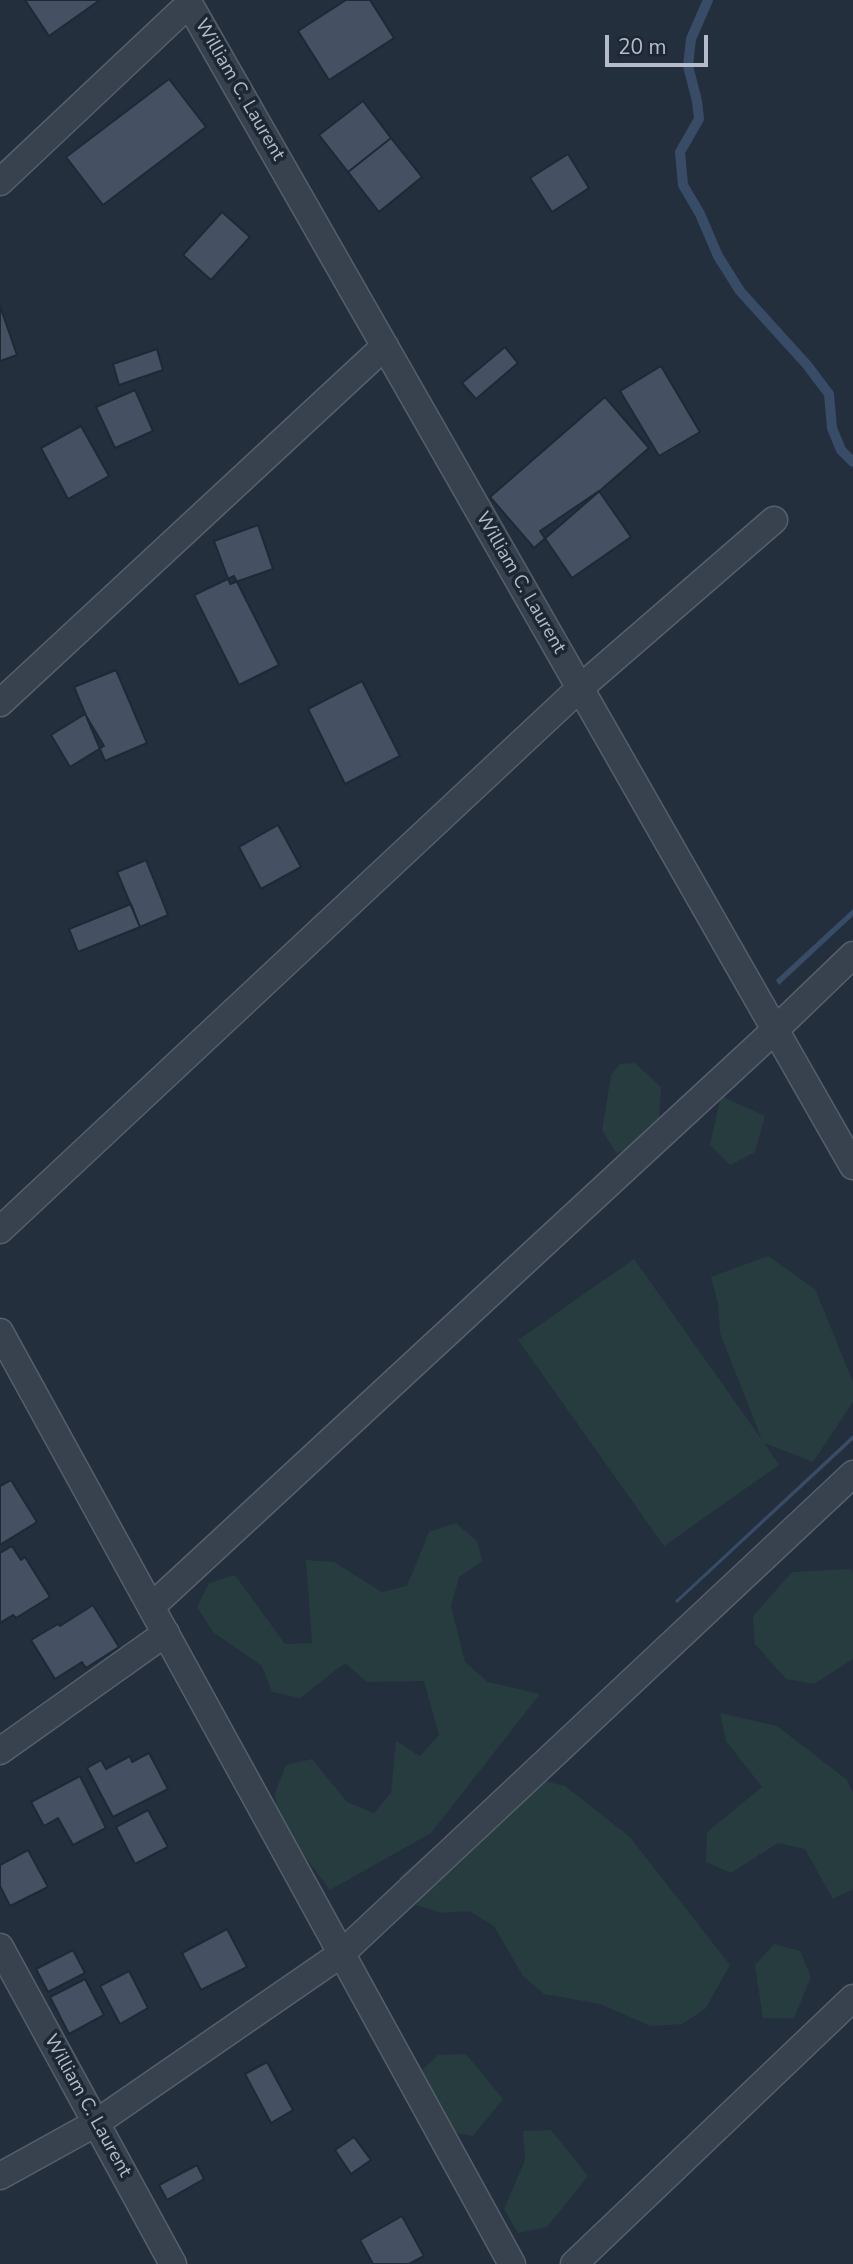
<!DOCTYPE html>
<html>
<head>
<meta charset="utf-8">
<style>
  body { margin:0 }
  #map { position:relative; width:853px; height:2264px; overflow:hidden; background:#242f3e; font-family:"Nunito Sans",sans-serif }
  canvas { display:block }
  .scale { position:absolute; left:605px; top:35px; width:103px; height:32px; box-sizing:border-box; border:4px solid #b4bcc9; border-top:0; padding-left:9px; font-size:21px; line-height:24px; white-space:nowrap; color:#b4bcc9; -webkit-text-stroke:5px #1d2633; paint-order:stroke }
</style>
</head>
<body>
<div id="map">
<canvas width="853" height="2264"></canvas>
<div class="scale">20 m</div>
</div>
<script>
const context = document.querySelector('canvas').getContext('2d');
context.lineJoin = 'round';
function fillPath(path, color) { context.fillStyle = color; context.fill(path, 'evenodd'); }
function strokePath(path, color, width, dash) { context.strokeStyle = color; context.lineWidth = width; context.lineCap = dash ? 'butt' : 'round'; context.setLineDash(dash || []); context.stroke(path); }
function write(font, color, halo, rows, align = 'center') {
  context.font = font + ' "Nunito Sans",sans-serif'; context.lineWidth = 7; context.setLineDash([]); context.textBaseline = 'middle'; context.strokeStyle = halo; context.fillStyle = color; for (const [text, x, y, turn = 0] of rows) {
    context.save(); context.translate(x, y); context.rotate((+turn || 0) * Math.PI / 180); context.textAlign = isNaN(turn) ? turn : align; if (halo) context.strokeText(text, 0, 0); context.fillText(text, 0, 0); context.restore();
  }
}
fillPath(new Path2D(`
  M635,1063L661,1087L658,1140L616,1153L602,1130L611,1075L620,1064Z
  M721,1096L765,1116L755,1152L730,1165L710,1145Z
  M768,1256L815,1289L853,1382V1402L813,1462L764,1443L779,1465L664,1546L518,1340L634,1259L762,1440L720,1333L718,1303L711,1277Z
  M456,1523L477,1541L482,1561L459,1577L451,1606L465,1662L488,1682L540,1694L431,1833L330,1890L279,1822L275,1793L286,1765L312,1759L347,1802L374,1813L391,1793L396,1741L420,1756L439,1735L424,1681L367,1682L345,1663L300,1698L272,1692L262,1666L213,1632L197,1607L209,1583L235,1575L285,1644L312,1643L306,1560L334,1562L382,1592L407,1586L429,1532Z
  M850,1569L853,1572V1659L814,1684L786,1679L755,1644L753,1616L792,1572Z
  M720,1713L777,1726L846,1779L853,1793V1889L833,1899L805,1849L778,1843L731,1873L706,1862L707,1832L762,1787L726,1741Z
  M535,1779L565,1786L629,1836L730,1965L705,2009L682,2024L651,2026L600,2004L544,1994L523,1976L494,1926L469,1911L441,1913L414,1904L399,1877L485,1803Z
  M774,1944L800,1951L811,1977L794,2018H763L755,1965Z
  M466,2054L503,2099L473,2136L443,2131L416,2076L438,2055Z
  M551,2130L588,2176L547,2227L518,2233L504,2209L525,2160L523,2131Z`), '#263c3f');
fillPath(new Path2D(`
  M853,909V916L779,985L776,980Z
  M853,1435V1440L677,1603L675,1601Z`), '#394c67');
strokePath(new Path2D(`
  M708,0L691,39L688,66L697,101L699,119L680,152L683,185L700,214L718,256L740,291L807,365L829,394L832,428L841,450L853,462`), '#394c67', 10);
const building = new Path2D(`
  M25,0H100L49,36Z
  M346,0H370L394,38L329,80L298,31Z
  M169,79L206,127L103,205L66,157Z
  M363,101L391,138L348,172L319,135Z
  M391,138L422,177L379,212L348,172Z
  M568,154L589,188L552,212L530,178Z
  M222,212L250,237L211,280L183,255Z
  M0,306L17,355L0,361Z
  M505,347L518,363L476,399L462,383Z
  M157,349L163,370L119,385L113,364Z
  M661,366L700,432L659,456L620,391Z
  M135,390L153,431L115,448L96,407Z
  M605,397L649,448L534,548L490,497Z
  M81,426L109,476L68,499L41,448Z
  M599,491L631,537L572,578L540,531Z
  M258,525L273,569L230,584L214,541Z
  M234,576L279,665L239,685L194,595Z
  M116,670L147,743L105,761L74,687Z
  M362,681L400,756L345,784L308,709Z
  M85,714L104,746L70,767L51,735Z
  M278,825L301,867L261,889L239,847Z
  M146,860L168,915L140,927L117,872Z
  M131,904L140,927L78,952L69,929Z
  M11,1480L37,1522L0,1545V1486Z
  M12,1546L21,1560L25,1557L50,1597L16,1618L13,1615L0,1623V1553Z
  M93,1605L119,1647L86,1668L82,1662L55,1679L31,1640L58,1624L60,1626Z
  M149,1753L168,1789L113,1817L87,1768L101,1760L106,1769L130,1756L132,1762Z
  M80,1776L106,1828L73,1845L58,1818L44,1826L31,1802Z
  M148,1810L168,1847L135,1864L116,1827Z
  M28,1850L48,1887L10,1906L0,1886V1865Z
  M227,1929L247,1967L201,1990L182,1953Z
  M73,1950L85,1973L48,1992L36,1969Z
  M129,1971L148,2008L120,2024L100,1986Z
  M85,1979L104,2015L69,2034L50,1997Z
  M267,2062L293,2110L271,2123L245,2074Z
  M354,2137L371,2160L351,2174L335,2150Z
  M197,2165L204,2179L167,2200L159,2185Z
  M402,2216L424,2256L409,2264H373L360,2240Z`);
fillPath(building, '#455162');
strokePath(building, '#1f2835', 2);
const minor = new Path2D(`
  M187,0L853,1166
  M0,182L189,4
  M0,703L385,346
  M0,1230L580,688L774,520
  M0,1332L512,2264
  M151,1607L775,1030L853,955
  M0,1751L166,1633
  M0,1947L173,2264
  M0,2176L96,2123L341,1954L853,1474
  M574,2264L853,1998`);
strokePath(minor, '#565f6c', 29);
strokePath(minor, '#38414e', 26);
write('19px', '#b4bcc9', '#1d2633', [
  ["William C. Laurent",239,90,60],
  ["William C. Laurent",520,583,60],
  ["William C. Laurent",87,2106,61]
]);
</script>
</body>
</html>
